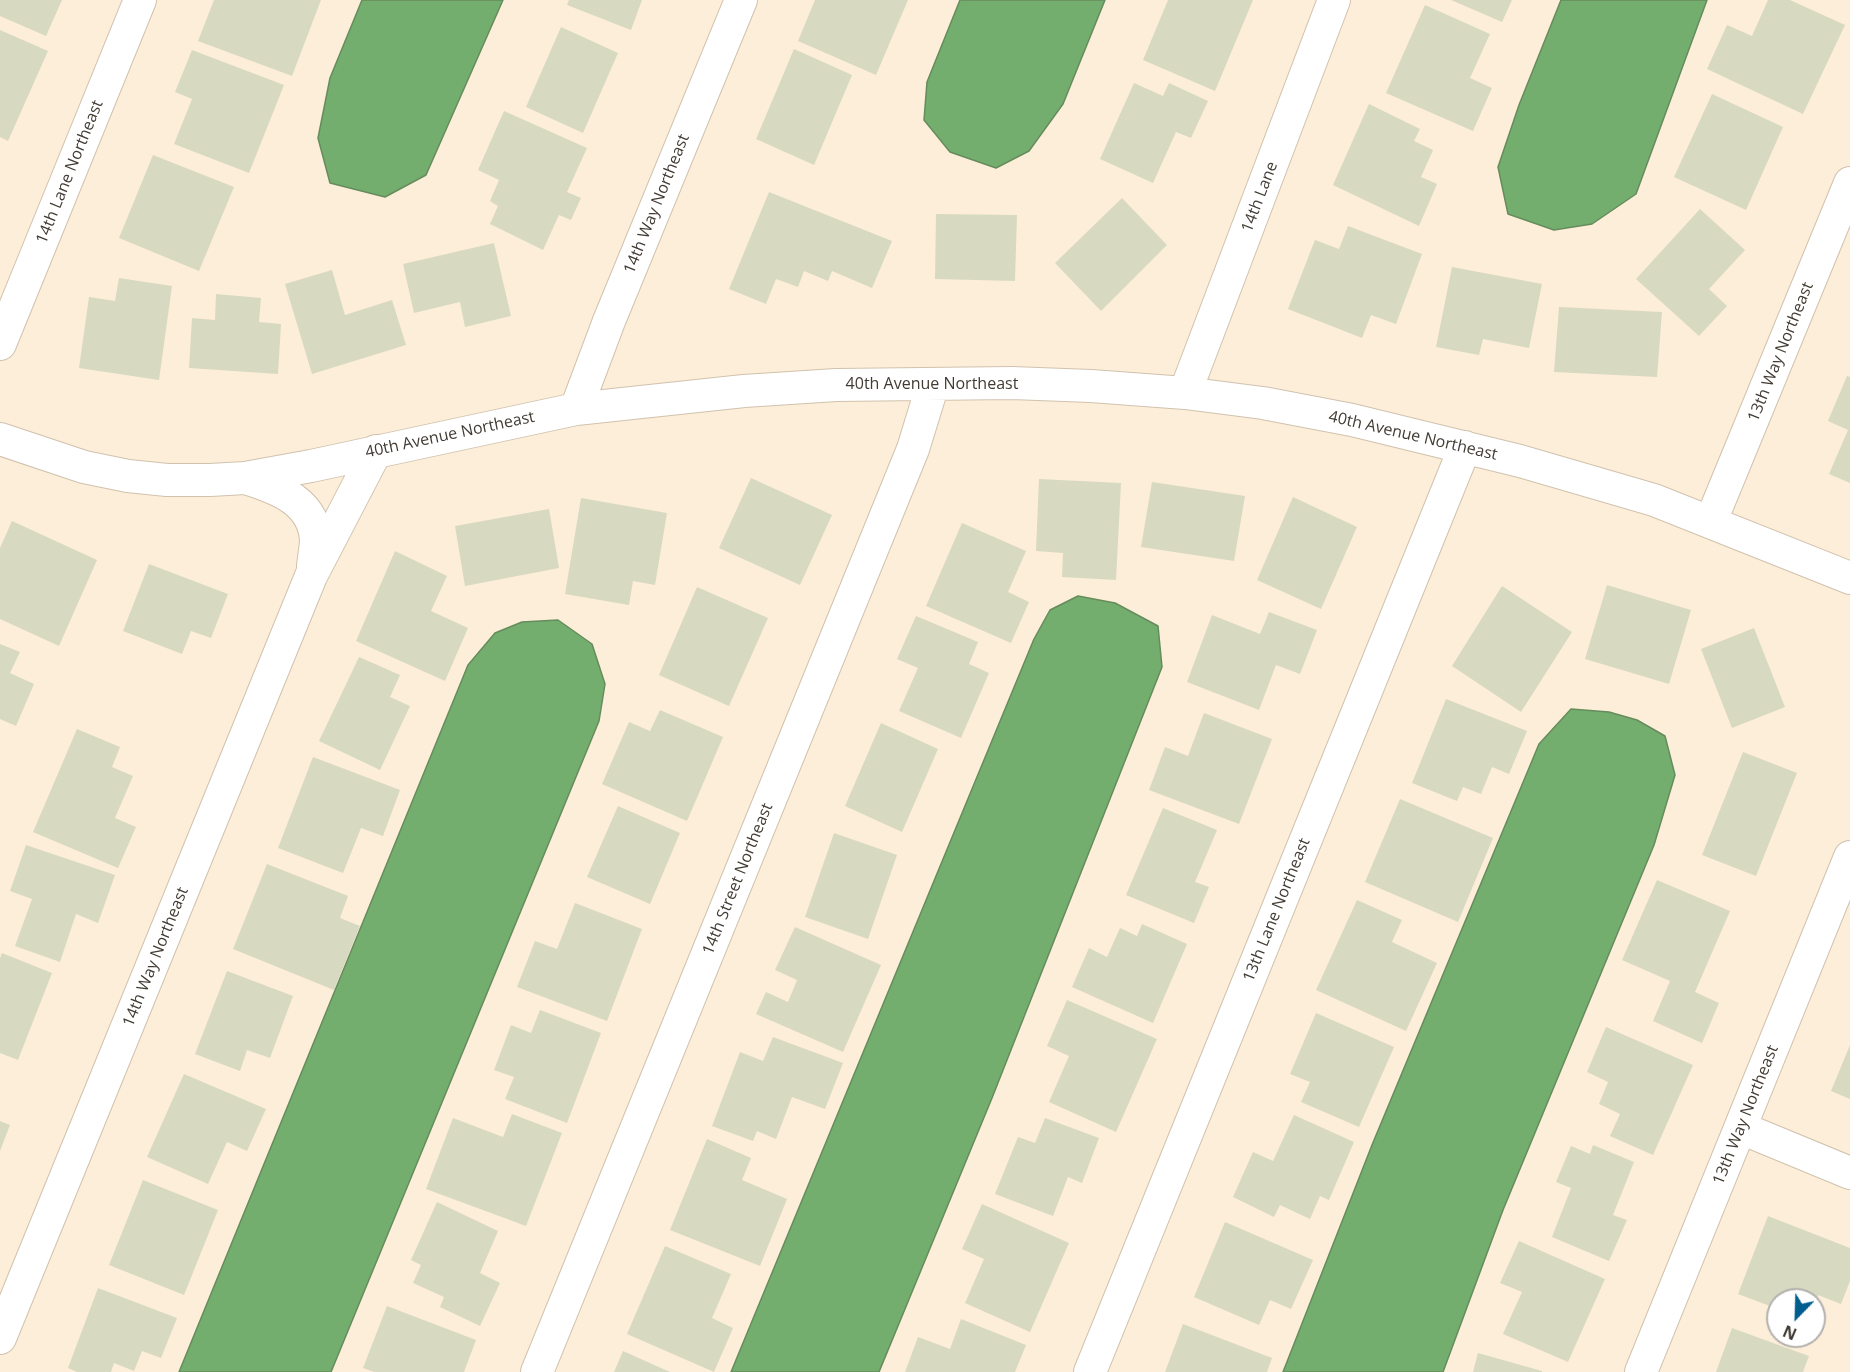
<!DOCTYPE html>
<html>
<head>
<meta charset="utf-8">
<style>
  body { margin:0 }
  #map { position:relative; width:1850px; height:1372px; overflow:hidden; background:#fdeed9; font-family:"Open Sans",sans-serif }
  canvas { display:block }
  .north { position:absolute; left:1766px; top:1288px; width:60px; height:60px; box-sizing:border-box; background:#fff; border:2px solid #b3b1ad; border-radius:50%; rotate:203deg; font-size:16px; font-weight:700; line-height:24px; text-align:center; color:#413b33 }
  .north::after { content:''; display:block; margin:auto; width:21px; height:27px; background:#005e8e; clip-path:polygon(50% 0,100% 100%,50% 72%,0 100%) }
</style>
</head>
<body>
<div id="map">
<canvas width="1850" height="1372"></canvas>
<div class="north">N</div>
</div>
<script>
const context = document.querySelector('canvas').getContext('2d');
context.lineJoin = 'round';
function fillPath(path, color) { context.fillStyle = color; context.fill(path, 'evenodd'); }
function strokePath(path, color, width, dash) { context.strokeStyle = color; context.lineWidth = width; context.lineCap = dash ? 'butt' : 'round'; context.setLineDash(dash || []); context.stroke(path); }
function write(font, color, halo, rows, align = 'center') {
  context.font = font + ' "Open Sans",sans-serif'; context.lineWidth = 4.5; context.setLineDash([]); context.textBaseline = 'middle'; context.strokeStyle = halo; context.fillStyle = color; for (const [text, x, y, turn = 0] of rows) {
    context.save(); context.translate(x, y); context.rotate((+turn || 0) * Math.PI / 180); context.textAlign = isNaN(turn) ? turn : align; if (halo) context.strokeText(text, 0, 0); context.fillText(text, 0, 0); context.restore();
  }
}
const water = new Path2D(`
  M362,0H503L426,175L385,197L330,183L318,138L330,78Z
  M960,0H1105L1063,104L1029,151L996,168L950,152L924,120L927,82Z
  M1561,0H1707L1636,194L1592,224L1554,230L1508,214L1498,167L1519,105Z
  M1078,596L1115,603L1158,626L1162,667L992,1098L879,1372H731L1034,639L1050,610Z
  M558,620L592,644L605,684L599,721L331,1372H179L468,665L495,633L522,622Z
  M1571,709L1609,712L1637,720L1665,736L1675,775L1654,845L1503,1210L1443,1372H1283L1372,1145L1539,744Z`);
fillPath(water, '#74ae6e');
strokePath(water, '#658c5c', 1.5);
fillPath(new Path2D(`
  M0,0H62L46,36L0,16Z
  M214,0H321L292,76L198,41Z
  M569,0H642L631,30L567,5Z
  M815,0H908L876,75L798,41Z
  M1168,0H1253L1215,91L1143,60Z
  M1451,0H1512L1502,22Z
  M1768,0H1790L1845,25L1803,114L1707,69L1727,25L1752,36Z
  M1425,5L1490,34L1470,78L1492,88L1473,131L1386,93Z
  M561,27L618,53L583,133L526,107Z
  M0,30L48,51L8,141L0,137Z
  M794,49L852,75L814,165L756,139Z
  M192,50L284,85L249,173L174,144L192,99L175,92Z
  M1134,83L1163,96L1169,83L1208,101L1191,138L1176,132L1153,183L1100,159Z
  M1712,94L1783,127L1746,210L1674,177Z
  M1369,104L1420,129L1414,141L1433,150L1421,177L1437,184L1419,226L1333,185Z
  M504,111L587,148L567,192L581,198L571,220L559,215L543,250L490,224L498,206L490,201L499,180L478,170Z
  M153,155L234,187L199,271L119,238Z
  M769,192L892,241L872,288L832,271L828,281L804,271L798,287L776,279L766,304L729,289Z
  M1122,198L1167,245L1101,311L1055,263Z
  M1700,209L1745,250L1709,289L1727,306L1699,336L1636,279Z
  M936,214L1017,215L1015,281L935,279Z
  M1348,226L1422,254L1396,324L1371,315L1362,338L1288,309L1315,240L1339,249Z
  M494,243L511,316L465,327L460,302L414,313L403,264Z
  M1452,267L1542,284L1529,348L1483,339L1479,355L1436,347Z
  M332,270L345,315L392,300L406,345L312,374L285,284Z
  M119,278L172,286L159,380L79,368L89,297L115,301Z
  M216,294L261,298L259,322L281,324L278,374L189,368L192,318L215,320Z
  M1559,307L1662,312L1657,377L1554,372Z
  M1847,376L1850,377V483L1829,474L1848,430L1828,421Z
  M751,478L832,515L800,585L719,548Z
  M1039,479L1121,483L1116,580L1062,577L1063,553L1036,551Z
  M1152,482L1245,496L1234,561L1141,547Z
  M1293,497L1357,527L1321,609L1257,580Z
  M581,498L667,513L655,585L633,581L629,605L565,594Z
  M549,509L559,568L465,586L455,526Z
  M12,521L97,560L59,646L0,619V548Z
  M962,523L1026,551L1008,592L1029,602L1011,643L926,606Z
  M395,551L447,576L431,611L468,628L445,681L356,641Z
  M149,564L228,594L211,638L191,631L182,654L123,631Z
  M1607,585L1691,610L1669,684L1585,659Z
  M1502,586L1572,632L1521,712L1452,666Z
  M697,587L768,618L729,706L659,675Z
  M1269,612L1317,630L1300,674L1276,665L1259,710L1187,682L1212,615L1260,634Z
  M916,616L978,642L969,664L989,673L961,738L899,711L918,668L897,659Z
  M1754,628L1785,707L1732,728L1701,649Z
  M0,644L20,652L10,673L34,684L16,726L0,719Z
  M359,657L400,675L390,697L410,706L380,770L319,741Z
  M1446,699L1527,731L1509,774L1492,767L1481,794L1463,787L1457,801L1412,783Z
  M660,710L723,737L687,821L602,784L629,722L650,731Z
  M1204,713L1272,739L1239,824L1149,790L1165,747L1188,756Z
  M881,723L938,749L902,832L845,806Z
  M77,729L120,747L112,767L133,776L115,818L136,827L118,868L33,832Z
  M1743,752L1797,773L1756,876L1702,855Z
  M313,757L400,790L383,836L361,828L343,873L278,848Z
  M1400,799L1493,838L1458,922L1365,882Z
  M618,806L680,833L650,904L587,877Z
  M1163,808L1217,830L1195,882L1209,887L1194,923L1126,895Z
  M834,833L897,855L868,939L805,917Z
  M26,845L115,875L98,923L76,914L60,962L15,946L32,899L10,891Z
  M267,864L348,896L340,918L360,926L334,990L233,949Z
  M1657,880L1730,911L1695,992L1719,1003L1702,1043L1653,1021L1670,981L1622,960Z
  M1357,900L1402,920L1392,942L1437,963L1406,1031L1316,990Z
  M575,903L642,929L607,1021L517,987L535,941L557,949Z
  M1142,924L1187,944L1153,1023L1072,987L1089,948L1107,957L1120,928L1137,936Z
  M795,927L881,965L843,1052L756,1014L766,992L788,1002L797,980L775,970Z
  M2,953L52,973L18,1060L0,1053V958Z
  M227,971L293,996L270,1058L247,1050L240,1071L195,1054Z
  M1067,1000L1157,1039L1116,1132L1049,1102L1069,1056L1047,1046Z
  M540,1010L601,1033L567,1123L505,1099L514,1077L494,1070L511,1025L531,1033Z
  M1316,1013L1394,1047L1359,1127L1301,1102L1310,1082L1290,1074Z
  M1606,1027L1693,1065L1653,1155L1610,1136L1620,1114L1599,1104L1608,1082L1587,1072Z
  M773,1037L843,1063L825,1109L792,1097L776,1139L757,1131L753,1141L712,1126L740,1052L763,1061Z
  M1850,1045V1099L1831,1091Z
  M184,1074L266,1109L247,1151L227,1142L208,1184L147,1157Z
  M512,1114L562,1133L526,1226L426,1189L453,1118L503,1137Z
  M1294,1115L1354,1142L1329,1200L1320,1196L1310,1219L1280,1205L1274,1217L1233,1197L1253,1152L1273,1161Z
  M1045,1118L1099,1138L1082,1183L1068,1177L1053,1216L995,1194L1018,1137L1035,1143Z
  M0,1121L10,1125L0,1151Z
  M707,1139L751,1158L742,1180L787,1199L760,1266L670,1230Z
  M1593,1145L1634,1162L1613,1215L1627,1220L1609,1261L1552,1237L1571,1188L1556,1182L1571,1146L1590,1154Z
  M143,1180L218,1210L184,1295L109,1265Z
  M437,1202L498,1231L480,1273L500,1283L480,1326L440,1307L444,1297L413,1283L421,1265L411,1260Z
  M982,1204L1069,1243L1030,1332L965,1303L984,1259L962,1249Z
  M1768,1216L1850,1248V1281L1841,1304L1818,1295L1814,1305V1300H1778V1309L1738,1294Z
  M1225,1222L1313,1260L1291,1309L1270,1300L1259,1325L1194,1297Z
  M1519,1241L1605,1279L1568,1362L1503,1334L1522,1292L1500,1283Z
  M665,1246L731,1274L712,1318L733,1328L714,1372L627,1334Z
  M98,1288L177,1318L161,1358L142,1351L134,1371L114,1363L111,1372H77L68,1368Z
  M387,1306L476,1340L464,1372H374L363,1368Z
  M961,1319L1026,1345L1015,1372H905L918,1337L950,1349Z
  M1183,1324L1272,1358L1267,1372H1165Z
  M1732,1328L1809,1356L1803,1372H1716Z
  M623,1351L670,1372H614Z
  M1478,1353L1542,1371V1372H1473Z`), '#d8d9c1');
const minor = new Path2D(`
  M0,344L140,0
  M1185,393L1334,0
  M576,409L609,321L741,0
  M0,439L84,467L128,476L167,480H210L245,478L311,466L576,409L744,391L836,385L1012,383L1091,386L1185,393L1263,403L1352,420L1520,461L1654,500L1850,578
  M245,478C278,488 316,502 316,543C315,550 314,558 313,566
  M1711,521L1850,183
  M1741,1128L1850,1173
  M0,1338L311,576L376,451
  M537,1372L913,449L933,384
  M1090,1372L1465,447
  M1641,1372L1850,857`);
strokePath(minor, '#d0c2ae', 34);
strokePath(minor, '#fff', 32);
write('16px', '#413b33', '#fff', [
  ["14th Lane Northeast",70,172,-68],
  ["14th Lane",1260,197,-69],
  ["14th Way Northeast",657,204,-68],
  ["13th Way Northeast",1781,352,-68],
  ["40th Avenue Northeast",932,384],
  ["40th Avenue Northeast",450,435,-12],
  ["40th Avenue Northeast",1413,436,13],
  ["14th Street Northeast",738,879,-68],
  ["13th Lane Northeast",1277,910,-68],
  ["14th Way Northeast",156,957,-68],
  ["13th Way Northeast",1746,1115,-68]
]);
</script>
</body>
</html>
